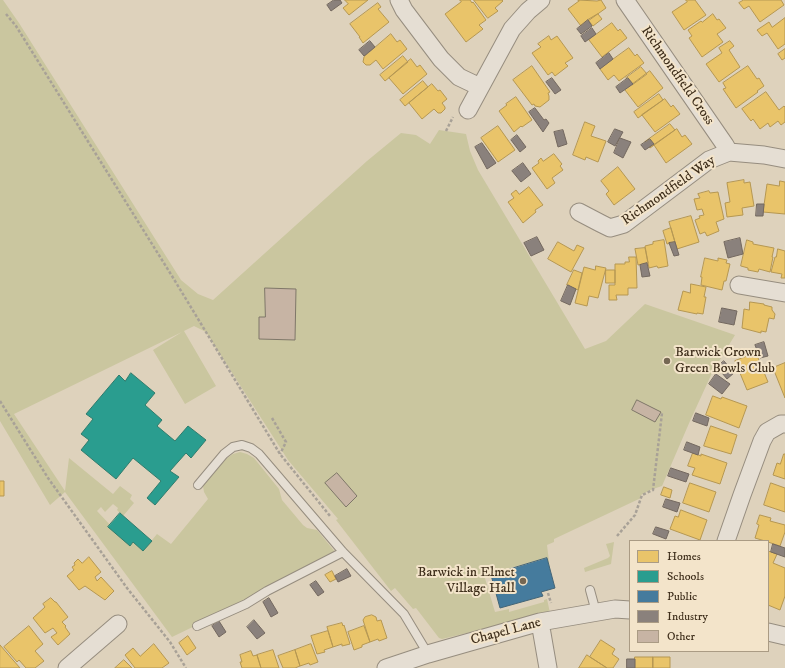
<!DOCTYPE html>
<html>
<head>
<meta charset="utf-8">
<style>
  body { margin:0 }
  #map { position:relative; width:785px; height:668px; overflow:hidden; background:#ded2bc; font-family:"IM FELL DW Pica",serif }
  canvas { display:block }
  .legend { position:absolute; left:629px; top:540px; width:140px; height:112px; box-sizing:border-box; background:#f3e4ca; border:1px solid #aa9b84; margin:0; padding:5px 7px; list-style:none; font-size:12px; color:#3d2d1a }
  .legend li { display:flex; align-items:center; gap:8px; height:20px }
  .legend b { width:20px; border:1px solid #aa9b84 }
</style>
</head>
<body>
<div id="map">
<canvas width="785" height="668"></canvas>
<ul class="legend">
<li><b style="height:11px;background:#e9c46a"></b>Homes</li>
<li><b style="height:11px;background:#2a9d8f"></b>Schools</li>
<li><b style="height:11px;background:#457b9d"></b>Public</li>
<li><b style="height:11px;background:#8a817c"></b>Industry</li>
<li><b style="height:11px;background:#c7b4a4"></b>Other</li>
</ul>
</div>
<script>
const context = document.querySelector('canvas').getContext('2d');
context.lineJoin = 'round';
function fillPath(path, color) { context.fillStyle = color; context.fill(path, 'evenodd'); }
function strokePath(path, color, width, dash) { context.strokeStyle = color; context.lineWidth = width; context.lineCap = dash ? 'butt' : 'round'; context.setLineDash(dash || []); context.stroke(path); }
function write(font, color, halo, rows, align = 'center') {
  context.font = font + ' "IM FELL DW Pica",serif'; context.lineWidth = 4; context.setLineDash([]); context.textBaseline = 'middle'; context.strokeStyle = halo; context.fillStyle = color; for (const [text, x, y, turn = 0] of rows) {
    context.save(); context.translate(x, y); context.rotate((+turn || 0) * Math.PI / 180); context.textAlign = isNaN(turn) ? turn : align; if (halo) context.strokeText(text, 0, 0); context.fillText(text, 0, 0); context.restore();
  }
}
fillPath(new Path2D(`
  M0,0H3L19,23L181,280L198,294L213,300L367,161L401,133L416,135L430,144L439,130L466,134L470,151L478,170L585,349L606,341L645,304L735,335L712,373L690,421L662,486L650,490L641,495V498L554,539V542L547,545L550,570L547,558L484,575L495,612L509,609V612L544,602V600L547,599L550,613L442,639L439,638L416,608L413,609L395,588L391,591L336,520L338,519L288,460L206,332L194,326L184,331L216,386L185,404L153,350L182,332L14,414L65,491L69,458L113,494L120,486L132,495L130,499L134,503L123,516L117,510L118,508L113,504L105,512L101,507L97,511L130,546L133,542L143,551L157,534L171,544L208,499L204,492L203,486L205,481L227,458L233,454L240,452L247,454L254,458L279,489L282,500L303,525L307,528L317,530L336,553L267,591L172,637L65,492L50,505L0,421Z
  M614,542L611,564L585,572L584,568L608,558L610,556L606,544Z`), '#cac69f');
const homes = new Path2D(`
  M345,0H368L349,15L343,8L348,4Z
  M460,0H470L472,3L473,2L486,20L479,25L483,29L466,42L445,14L461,2Z
  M474,0H502L503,1L495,8L498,11L488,18Z
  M578,0L597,1L601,0L606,8L581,26L568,9L579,1Z
  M686,0H695L706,15L684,30L672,12L687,2Z
  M744,0H781L784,5L760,22L749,6L744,9L739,3Z
  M378,3L381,7L378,9L389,22L363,43L359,37H360L350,24Z
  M598,14L602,19L593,26L588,20Z
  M713,14L717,20L719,19L726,28L717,34L723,42L702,57L689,38L692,36L688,30L701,21L702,22Z
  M785,18V44L778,49L767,33L762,36L757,30L769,22L772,27Z
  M612,23L618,31L620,29L627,38L602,57L589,40Z
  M391,34L397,42L400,40L407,49L383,69L376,60L370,65H366L363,62L364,57Z
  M549,36L551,40L557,36L573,58L565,63L568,66L555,76L552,72L548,75L532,53L541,47L538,44Z
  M730,41L734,46L729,50L740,67L719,82L706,64L722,53L719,48Z
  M629,48L635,56L637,54L644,63L619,81L614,75L608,80L600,69Z
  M785,49V58L782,60L778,54Z
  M403,56L408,62L385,81L380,75Z
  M411,59L417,67L420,65L427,74L403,94L389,78Z
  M532,66L550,92L548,93L549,96V100L540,107L535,106L534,104L532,105L513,80Z
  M748,66L757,79L759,78L764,86L757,91L758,92L736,108L723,89L726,88L723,83Z
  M641,67L647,74L632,85L626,78Z
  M650,71L663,88L638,107L625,90Z
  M423,81L428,87L405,106L400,100Z
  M432,84L438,91L440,90L447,99L442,103L445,107V109L441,113H438L434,109L422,119L409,103Z
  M766,92L779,110L784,106L785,107V122L781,125L778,121L770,127L768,123L760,129L753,119L751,121L742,109Z
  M659,94L663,100L638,118L634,112Z
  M516,97L532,120L522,127L521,126L514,132L499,111L507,105L506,104Z
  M665,99L671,107L673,105L680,114L655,132L642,115Z
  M585,122L595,126L591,136L606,141L598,162L586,157L585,160L573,155Z
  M670,124L675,130L650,148L645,142Z
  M498,126L515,150L498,162L481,138Z
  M677,129L682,137L685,135L692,144L666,163L654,145Z
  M554,154L562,164L560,166L563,170L552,178L555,183L547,189L532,168L539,163L538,161L541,158L543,161Z
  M618,167L635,189L614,205L606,194L609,191L601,181Z
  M744,180V183L750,182L754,206L742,208L743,215L727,217L725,203L730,202L727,183Z
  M780,181L785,182V214L763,212L767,184L779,186Z
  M529,187L543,205L535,210L536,212L523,223L508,202L514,198L511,194L516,190L519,194Z
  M709,191L710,193L718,192L724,219L716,222L719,231L707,236L705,232L700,234L695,220L700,218L699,216L704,215L702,209L697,210L694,199L700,198L698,194Z
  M691,216L699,242L677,249L669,222Z
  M671,228L675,242L667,244L663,231Z
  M664,240L668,266L658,268L657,266L649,268L645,246L653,244V242Z
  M747,240L753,242V244L774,248L772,257H773L770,272L759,269L758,272L748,270V268L741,266Z
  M558,242L574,251L577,245L584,248L571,272L548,259Z
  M645,248L648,263L638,265L635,249Z
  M778,249L785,251V278H781L782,274L771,272L775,257H776Z
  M629,257H636L637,288H628V295H616L617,300H609V285H615V264H625V262H629Z
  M705,258L718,261V258L727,260L726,263L730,264L726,281H724L722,290L701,285L702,277H701Z
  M596,266L606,268L598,298L589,296L587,306L575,303L584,267L595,270Z
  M574,270L582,273L578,290L567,285Z
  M606,270H615V283H606Z
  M691,284L706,287L704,297H706L703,314L697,313V314L678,310L683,291L690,293Z
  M750,302L764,304V305L772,307V310L775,314L774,319L769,318L766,332L761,331V333L742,328L744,309L749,310Z
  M756,353L768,382L747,390L735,361Z
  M785,363V398L773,368Z
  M713,396L721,399L722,397L747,406L739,428L706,415Z
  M711,426L737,435L731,454L704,446Z
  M693,453L701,456V454L727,463L720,484L692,475L695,468L688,466Z
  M784,454H785V479L773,475L777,463L780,464Z
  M0,481H4V496H0Z
  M690,483L716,492L709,512L683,503Z
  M771,483L785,488V512L764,505Z
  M664,487L672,490L670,498L661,495Z
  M681,510L707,520L700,540L670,529L675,516L678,517Z
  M760,515L771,518L770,521L785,525V532L780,546L768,542V541H765L755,538L759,525L757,524Z
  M768,551L777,554L773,563L785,568V596L780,610L768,605Z
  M89,557L101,572L95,577L97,581L101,577L114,591L105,600L85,586L79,590L67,576L74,570L72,567L75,565L74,563L78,559L82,563Z
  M332,571L336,579L330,582L325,575Z
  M51,598L55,602H56L68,617L62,622L66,626L65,627L70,634L58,645L51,637L57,633L53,628L45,633L33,618L45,607L43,604Z
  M372,615L376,617L377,621L381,620L387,638L379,641L378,639L370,642L363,620L365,617Z
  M342,623L343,626L344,625L350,644L342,646V644L333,647L327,627Z
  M29,626L43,644L35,651L44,661L35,668H26L19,660L17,662L4,647Z
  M364,626L370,642L362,645V647L354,650L348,632Z
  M328,631L333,647L324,650L325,652L317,654L311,636Z
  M188,636L196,648L187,655L179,643Z
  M601,640L615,649L612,654L619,659L613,668H607L590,657Z
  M154,644L169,663L162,668H135L125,655L133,648L140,656Z
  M311,644L318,662L310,665L309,663L300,666L295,650Z
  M0,645L20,668H0Z
  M273,650L279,668H261L257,655Z
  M295,650L300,666L295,668H283L278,656Z
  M251,651L253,656L257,655L261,668H242L240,662H242L240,655Z
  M587,655L590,657L607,668H579Z
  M635,657H653V668H635Z
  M653,657H670V668H653Z
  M124,660L132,668H115Z`);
fillPath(homes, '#e9c46a');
strokePath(homes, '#b59752', 1);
const schools = new Path2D(`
  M131,373L155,393L145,405L162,420L157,426L175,441L188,426L206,440L191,458L186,453L170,471L179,477L155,505L147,498L161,481L133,458L116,479L81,450L89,440L81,434L93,419L86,414L119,375L125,381Z
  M120,513L152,541L143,551L133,542L130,546L108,527Z`);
fillPath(schools, '#2a9d8f');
strokePath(schools, '#307b6c', 1);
const public = new Path2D(`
  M547,558L555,588L541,592L543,596L500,608L491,575Z`);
fillPath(public, '#457b9d');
strokePath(public, '#436476', 1);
const industry = new Path2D(`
  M334,0H340L342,3L331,11L327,5Z
  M588,20L592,26L581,34L577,29Z
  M592,28L596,34L585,42L581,36Z
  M370,41L375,47L364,56L359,50Z
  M609,53L613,59L600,69L596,63Z
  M552,78L561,90L555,94L546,82Z
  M628,78L633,84L620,93L616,87Z
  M535,108L544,120L546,119L549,123L543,132L529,112Z
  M615,129L623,132L615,146L608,142Z
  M563,130L567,144L558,147L554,132Z
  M517,135L526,147L520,152L511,140Z
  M620,138L631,142L623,158L614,153Z
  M650,139L654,144L645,150L641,145Z
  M482,143L496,163L487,169L475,147Z
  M523,163L531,174L521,182L512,171Z
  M757,204H764L763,216H756Z
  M537,237L544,250L531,256L524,243Z
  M740,238L743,254L728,258L724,242Z
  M675,242L679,255L674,256L669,243Z
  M647,263L650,276L642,277L640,265Z
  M568,285L576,289L570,305L561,301Z
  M722,308L737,311L734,325L719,322Z
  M764,342L768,356L760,358L755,345Z
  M724,361L734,373L727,379L717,367Z
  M716,374L730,384L722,394L709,384Z
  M696,413L709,418L707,426L693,421Z
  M687,442L700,447L698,455L684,450Z
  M671,468L689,474L686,482L668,476Z
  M666,499L680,503L677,512L663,507Z
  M656,527L669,531L666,539L653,534Z
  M773,544L785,548V557L771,552Z
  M347,569L351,576L338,582L335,576Z
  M316,581L324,592L318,596L310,585Z
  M269,598L278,613L271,617L263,602Z
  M254,620L265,633L257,639L247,627Z
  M219,621L226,632L219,637L212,626Z
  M627,659H635V668H627Z`);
fillPath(industry, '#8a817c');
strokePath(industry, '#73685f', 1);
const building = new Path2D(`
  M265,288L296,289L295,340L259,339V317H265Z
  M637,400L661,412L655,422L632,410Z
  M337,473L357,496L346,507L325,483Z`);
fillPath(building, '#c7b4a4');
strokePath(building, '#7f7769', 1);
const lane = new Path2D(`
  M198,485L224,454L233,447L242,445L251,448L259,454L343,552L404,614L428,654
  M590,590L596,612
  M197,626L246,604L267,591L343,552`);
const street = new Path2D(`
  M399,0L404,10L441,59L459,77L480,87
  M625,0L725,145L729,152
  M468,110L512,29L528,11L541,0
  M579,212L600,223L610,228L624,224L709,160L729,152L764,155L785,159
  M739,285L785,293
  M726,541L742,495L762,441L767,432L781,424H785
  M540,622L548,668
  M768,632L785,636
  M67,668L118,624
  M386,668L428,654L540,622L615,609L630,610`);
strokePath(lane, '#968d7f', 10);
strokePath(street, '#968d7f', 19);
strokePath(new Path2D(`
  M6,14L16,26L172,276L280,454L330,516
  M446,131L453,117
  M0,401L48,478L127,588L170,642L186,668
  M272,418L286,442L280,454
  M617,536L635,515L642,495L653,490L662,413
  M548,593L551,603`), '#a8a197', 2.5, [3, 2]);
strokePath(lane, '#e5ded3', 8);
strokePath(street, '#e5ded3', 17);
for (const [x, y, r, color] of [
  [667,361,4,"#756753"],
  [523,581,4,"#756753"]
]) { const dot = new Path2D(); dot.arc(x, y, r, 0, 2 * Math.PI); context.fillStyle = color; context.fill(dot); strokePath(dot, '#f3e4ca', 1.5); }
write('14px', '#3d2d1a', '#f3e4ca', [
  ["Richmondfield Cross",677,76,55],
  ["Richmondfield Way",669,191,-35],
  ["Chapel Lane",506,632,-15]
]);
write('14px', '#3d2d1a', '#f3e4ca', [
  ["Barwick Crown",675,353],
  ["Green Bowls Club",675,369],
  ["Barwick in Elmet",515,573,"right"],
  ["Village Hall",515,589,"right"]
], 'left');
</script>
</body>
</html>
